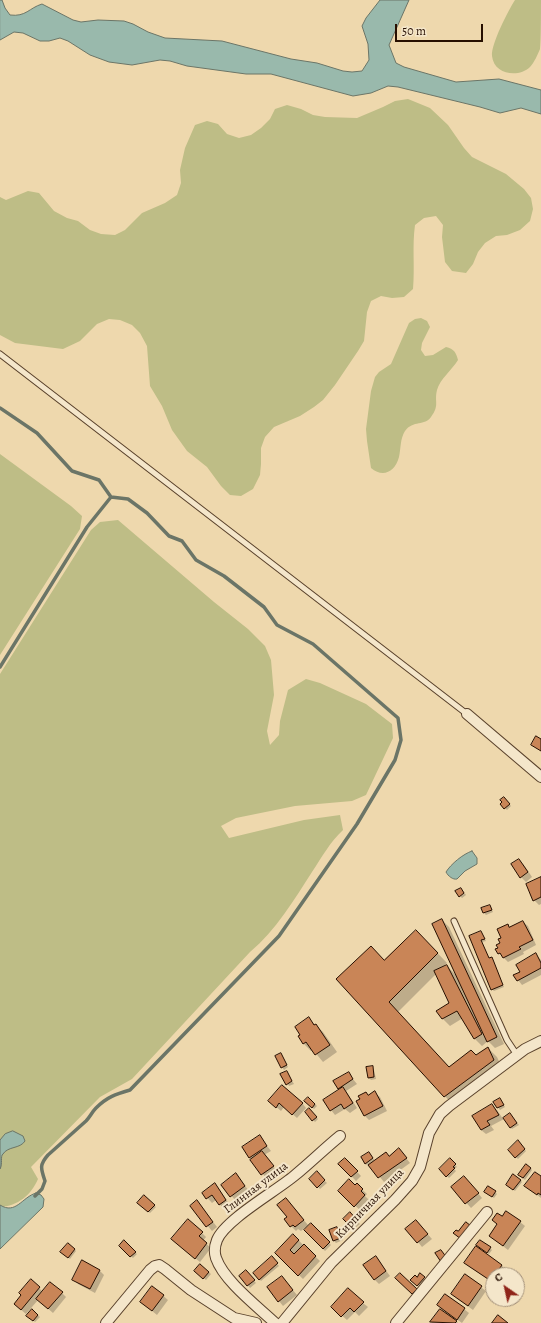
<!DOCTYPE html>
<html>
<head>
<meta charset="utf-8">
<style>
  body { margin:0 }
  #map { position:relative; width:541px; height:1323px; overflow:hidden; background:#eed8ad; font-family:Alegreya,serif }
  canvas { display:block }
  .north { position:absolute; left:485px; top:1267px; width:40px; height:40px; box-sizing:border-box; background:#f4e6ca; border:1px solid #a29079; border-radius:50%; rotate:326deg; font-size:11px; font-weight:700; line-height:16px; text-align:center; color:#270f00 }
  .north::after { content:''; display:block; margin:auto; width:14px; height:18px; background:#8f2418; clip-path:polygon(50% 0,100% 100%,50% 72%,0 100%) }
  .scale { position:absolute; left:395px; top:24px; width:88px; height:18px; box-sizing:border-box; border:2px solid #270f00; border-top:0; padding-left:5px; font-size:12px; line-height:14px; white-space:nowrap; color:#270f00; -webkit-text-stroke:3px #f4e6ca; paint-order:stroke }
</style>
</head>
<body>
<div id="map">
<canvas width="541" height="1323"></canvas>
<div class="north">С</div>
<div class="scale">50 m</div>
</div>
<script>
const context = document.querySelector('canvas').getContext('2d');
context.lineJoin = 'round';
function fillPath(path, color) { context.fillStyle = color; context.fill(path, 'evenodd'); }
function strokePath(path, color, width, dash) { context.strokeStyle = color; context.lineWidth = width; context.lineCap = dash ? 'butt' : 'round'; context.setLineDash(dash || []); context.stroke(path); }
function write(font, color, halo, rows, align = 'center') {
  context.font = font + ' Alegreya,serif'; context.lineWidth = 4; context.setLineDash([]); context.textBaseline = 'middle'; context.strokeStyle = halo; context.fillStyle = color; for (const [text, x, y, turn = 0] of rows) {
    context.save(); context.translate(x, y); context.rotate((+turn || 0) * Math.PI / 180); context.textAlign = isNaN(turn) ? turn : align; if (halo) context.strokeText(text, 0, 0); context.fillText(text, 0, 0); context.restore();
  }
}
fillPath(new Path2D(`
  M515,0H541C541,9 541,43 540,49C538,54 534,63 530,67C519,78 494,75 492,56C491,44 508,11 515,0Z
  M408,99L430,108L448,125L464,148L472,157L506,174L524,189L531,198L533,209L530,221L520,230L507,235L496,236L485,243L478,252L473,264L466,273L452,271L445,262L442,237L443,225L436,216L424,218L415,225C412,246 415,267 413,289L404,297L392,298L381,296L371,301L367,312L364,341L358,351L335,385L323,400L314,407L300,416L274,427L265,437L261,448V464L260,475L253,489L241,496L230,495L221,486L207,467L187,451L172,430L162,406L150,386L147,346L140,333L132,325L120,320L109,319L97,324L80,341L63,349L15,343L0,335V197L6,200L28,191L39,193L54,211L67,218L78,221L90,230L101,234L115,235L125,230L142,213L165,203L177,195L181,183L180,170L185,148L195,125L207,121L218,124L227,134L239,138L251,135L261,128L270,119L275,109L287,105L301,109L313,115L325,117L357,118L383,107L395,101Z
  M421,318L427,321L430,327L422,343L421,350L425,356L433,355L446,347C454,349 456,352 458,360C452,370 440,379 437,390C434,402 440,405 431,417C425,426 413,420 405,431C400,439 401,448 399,457C395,472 383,478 371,468L367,441L366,429L371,391L375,377L379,372L391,364L409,323L415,319Z
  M0,454L71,506L82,516L80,529L0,655Z
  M118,520L214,602L248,629L265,646L271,660L274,695L267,731L270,745L279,735L280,721L288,690L306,679L320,683L366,704L392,724L393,738L366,795L352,801L295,806L236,818L221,826L229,838L304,820L340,815L343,830C330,842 322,857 312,872C294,900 276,930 250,952L132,1079L100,1097L31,1167L38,1179C31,1195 18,1206 0,1207V674L91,530L100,522Z`), '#bebd86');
const water = new Path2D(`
  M0,0H2L5,8L10,15C26,17 29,8 42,4L73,20L81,22L98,20L124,21L133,24L148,32L165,38L222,41L291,59L317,63L343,71L352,72L362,71L369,60L368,44L362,26L366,18L380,0H409L389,45L396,63L404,67L456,82L499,79L541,90V114L521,108L500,113L480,107L398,87L388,86L371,93L353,96L271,74H246L187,66L170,61L160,60L132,65L109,62L90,55L68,41L60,38L49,41H40L23,33L14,32L0,40Z
  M472,851L477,858V864L465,871L457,879C453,880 448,876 446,872C451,864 463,854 472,851Z
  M13,1131L23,1136L25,1141C20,1149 8,1146 3,1154C0,1156 3,1164 0,1169V1140L5,1134Z
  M36,1193L41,1195L44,1199L43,1207L0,1249V1205C16,1215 22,1197 36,1193Z`);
fillPath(water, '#99b9ac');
strokePath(water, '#6b7567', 1);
fillPath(new Path2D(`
  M504,798L511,806L507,810L501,804L503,803Z
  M519,860L524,865L532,877L526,882L521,877Z
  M541,878V904L539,905L534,900Z
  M463,891L466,895L462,898L460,896Z
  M490,906L493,912L486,915L484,913Z
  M442,920L449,927L504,1044L495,1048L488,1041L482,1046L475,1039L463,1018L450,1026L443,1019L450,1003L436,974L398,1012L450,1068L476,1056L488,1048L497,1057L503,1070L454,1106L338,979L384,961L426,941L447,963L441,969L447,966L457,976Z
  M523,922L528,926L536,945L523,952L524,954L508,962L499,953L503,938L508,925L510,928Z
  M481,932L486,941L482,942L489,959L491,958L493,960L504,987L494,991L492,989L470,937Z
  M536,955L541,960V975L522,985L515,976L521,972Z
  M309,1019L323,1032L337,1052L323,1062L313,1050L311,1051L304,1044L299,1036L302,1035Z
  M281,1054L288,1067L284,1070L276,1056Z
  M372,1067L374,1070L376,1079L371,1080L369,1078Z
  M348,1073L357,1084L346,1091L357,1108L350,1113L345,1109L335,1115L331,1110L340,1089L339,1088Z
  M282,1074H288L294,1084L289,1086Z
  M375,1093L380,1097L387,1111L369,1120L365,1116L369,1096Z
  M308,1098L317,1106L314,1109L305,1101Z
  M269,1101L302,1103L306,1108L297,1118L284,1107L281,1111Z
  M502,1102L505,1107L500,1110L495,1103Z
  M492,1105L497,1110L503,1119L510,1114L519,1125L512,1129L504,1119L491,1126L494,1130L486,1134L481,1130L473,1116Z
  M309,1109L318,1119L315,1122L306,1112Z
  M260,1137L271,1151L264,1155L277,1171L267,1179L249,1157Z
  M518,1142L526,1151L518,1159L509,1150Z
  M399,1149L410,1163L384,1182L369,1164L367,1165L365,1163L371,1155L375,1161L389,1156Z
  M345,1159L361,1176L356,1181L340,1164Z
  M450,1160L457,1167L454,1169L456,1171L449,1178L440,1169Z
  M530,1168L532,1170L525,1180L521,1177Z
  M317,1173L327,1183L320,1189L311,1179Z
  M541,1177V1198L526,1186Z
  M240,1179L249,1191L236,1201L222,1185Z
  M520,1180L522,1182L515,1191L509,1187Z
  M469,1182L482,1198L471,1208L452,1187Z
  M357,1185L367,1194L365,1196L369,1200L360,1210L339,1191L355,1187Z
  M219,1189L230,1205L224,1209L216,1200L212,1203L203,1193Z
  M495,1192L497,1194L494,1198L487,1194Z
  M144,1196L156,1207L150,1213L139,1203Z
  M197,1201L217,1227L212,1231L191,1206Z
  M290,1204L308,1225L301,1231L298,1229L296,1231L291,1226L288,1217Z
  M350,1214L360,1224L354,1229L345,1219Z
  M502,1218L520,1222L525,1226L508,1250L490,1236Z
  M416,1221L432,1239L422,1247L418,1242Z
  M311,1224L331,1245L325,1251L305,1230Z
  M337,1228L339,1230L343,1240L336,1243L334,1241L330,1231Z
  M202,1233L206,1237L203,1241L211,1248L200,1262L177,1244Z
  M293,1235L320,1261L303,1279L276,1253Z
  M124,1242L137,1254L133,1258L120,1246Z
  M480,1247L490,1248L492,1250L489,1254Z
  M476,1248L502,1266L506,1270L503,1275H493V1283L470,1267L466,1263Z
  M74,1249L76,1251L70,1259L64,1254Z
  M376,1257L390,1276L379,1284L375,1280Z
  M272,1258L279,1266L261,1281L254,1273Z
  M83,1262L100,1271L104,1275L95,1293L78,1284L74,1279Z
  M200,1265L211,1274L206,1280L197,1273Z
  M246,1271L256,1283L250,1288L240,1276Z
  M420,1275L426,1280L420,1287L412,1280L417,1279Z
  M466,1276L486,1291L473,1310L457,1298Z
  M282,1277L297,1295L283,1306L279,1301Z
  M31,1280L43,1292L62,1293L66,1297L53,1313L38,1300L26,1314L20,1309Z
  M153,1287L168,1300L157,1315L141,1302Z
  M363,1303L368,1307L359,1316L355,1312L347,1320L332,1307Z
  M438,1305L464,1309L469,1313L462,1323L455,1318L454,1319L458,1323H432L431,1322L445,1312Z
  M32,1311L40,1317L35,1322L28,1316Z`), '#0003');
strokePath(new Path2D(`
  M0,408L37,433L72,471L99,480L111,497L128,499L147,513L169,536L182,541L196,560L224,576L264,607L277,625L313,644L398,718L401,740L395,760L357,824L279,936L130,1090C116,1094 107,1097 96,1108C92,1112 90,1117 86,1121L48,1155C39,1165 41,1169 45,1181L42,1189L35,1196
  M0,667L87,527L111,497`), '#6b7567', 3.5);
const building = new Path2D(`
  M536,736L541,739V751L531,745Z
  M504,797L510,804L504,809L500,804L502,802L500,800Z
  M519,859L528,872L520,878L511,864Z
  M541,877V897L533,901L526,884Z
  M461,888L464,893L459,897L455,891Z
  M490,905L492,910L483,913L481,908Z
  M442,919L497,1037L487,1042L432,924Z
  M523,921L533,940L519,947L521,949L503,958L500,953L498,954L495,949L498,948L496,945L500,943L498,939L501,938L497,929L508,924L509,927Z
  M416,930L438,953L389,1002L449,1067L471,1050L476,1055L488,1047L494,1060L444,1097L336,979L371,946L384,960Z
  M481,931L485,939L481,940L489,958L492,957L503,985L491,990L469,936Z
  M536,953L541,963V968L517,981L513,975L520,972L516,965Z
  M447,965L482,1034L474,1039L457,1011L442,1019L436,1011L449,1003L434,971Z
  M309,1017L314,1025L316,1024L330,1045L315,1055L306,1042L303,1044L298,1036L300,1035L295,1027Z
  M281,1053L287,1065L281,1068L275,1056Z
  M373,1066L374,1077L368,1078L366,1067Z
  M287,1071L292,1081L286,1085L280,1074Z
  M349,1072L353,1079L338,1089L333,1081Z
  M282,1085L303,1103L292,1115L279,1103L276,1108L268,1101Z
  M343,1087L353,1103L344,1109L341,1104L330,1111L323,1100Z
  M375,1091L383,1106L364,1116L356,1101L360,1099L358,1096L366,1092L368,1095Z
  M308,1097L315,1104L312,1108L304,1101Z
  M500,1098L504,1105L497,1108L493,1102Z
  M492,1104L499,1115L487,1121L490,1125L481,1130L472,1116Z
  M309,1108L317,1117L312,1121L305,1112Z
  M510,1113L517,1123L510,1128L503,1118Z
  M260,1135L267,1146L249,1158L242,1147Z
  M518,1140L525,1149L515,1158L508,1150Z
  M399,1148L407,1158L378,1178L368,1165L386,1152L389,1156Z
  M262,1151L274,1166L261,1175L250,1160Z
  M369,1152L373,1158L365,1164L361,1157Z
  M345,1158L358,1171L351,1177L338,1164Z
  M450,1158L456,1164L453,1167L455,1168L446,1177L439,1169Z
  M526,1164L531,1168L523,1178L518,1175Z
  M317,1171L325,1180L317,1188L309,1179Z
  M535,1172L541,1176V1195L538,1193L537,1195L524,1186Z
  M236,1173L245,1186L230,1197L221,1185Z
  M513,1174L521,1180L513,1190L506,1185Z
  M464,1176L479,1193L465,1204L451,1187Z
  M349,1179L355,1185L357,1183L363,1189L361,1191L365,1195L354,1207L338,1191Z
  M215,1183L226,1200L219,1205L212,1195L206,1199L202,1193Z
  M488,1186L496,1191L492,1197L484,1192Z
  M144,1195L155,1205L148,1212L137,1203Z
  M286,1198L304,1220L295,1227L293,1225L290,1227L284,1219L287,1217L277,1205Z
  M197,1200L213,1222L206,1227L190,1206Z
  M506,1211L521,1221L503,1246L489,1236L497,1224L492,1220L497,1213L502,1216Z
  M350,1212L358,1221L352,1228L343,1219Z
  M188,1219L203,1232L199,1236L207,1243L195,1259L171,1239Z
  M416,1220L428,1234L417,1243L405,1229Z
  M466,1222L471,1226L461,1239L453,1233L456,1230L458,1231Z
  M311,1223L330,1242L323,1249L304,1230Z
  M337,1227L341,1238L333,1241L329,1230Z
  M293,1234L299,1240L290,1250L294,1254L304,1244L316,1256L298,1276L275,1253Z
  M124,1240L136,1252L130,1257L119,1246Z
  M480,1240L491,1247L487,1253L476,1245Z
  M68,1243L75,1249L68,1258L60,1252Z
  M476,1246L502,1265L495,1275H493V1278L491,1281L464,1263Z
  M441,1250L447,1258L441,1262L435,1253Z
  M272,1256L278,1263L259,1280L253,1273Z
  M376,1256L386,1271L374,1280L363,1265Z
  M82,1260L100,1270L90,1289L72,1280Z
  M200,1264L209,1272L203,1279L194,1271Z
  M246,1270L255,1280L247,1286L239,1276Z
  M400,1273L417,1289L412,1294L395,1278Z
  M420,1273L425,1277L417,1286L410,1280L415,1275L417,1277Z
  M465,1274L482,1286L468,1306L451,1294Z
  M282,1276L293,1290L278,1302L267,1287Z
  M31,1279L40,1287L21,1310L14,1304L21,1295L19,1293Z
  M50,1282L63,1292L48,1309L36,1299Z
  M152,1286L164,1295L152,1311L140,1302Z
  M348,1288L364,1302L354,1312L350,1308L341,1317L331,1307Z
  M445,1294L465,1308L457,1320L437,1305Z
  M32,1309L38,1315L33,1321L26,1316Z
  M440,1309L457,1321L455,1323L430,1322Z
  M498,1315L508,1323H492Z`);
fillPath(building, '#c98557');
strokePath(building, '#270f00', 1);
const service = new Path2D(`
  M0,354L467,714
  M454,921L507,1040L517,1055`);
const minor = new Path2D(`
  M467,714L541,777
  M106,1323L150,1270L155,1266L159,1265L165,1269L191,1290L234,1318L256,1323
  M275,1323C257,1306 224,1281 216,1258C214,1252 215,1245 217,1240C225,1220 276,1191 294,1176C310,1163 324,1149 340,1136
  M282,1323L331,1263L395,1200L412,1181L420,1167L429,1133L440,1114L449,1106L525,1049L541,1041
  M396,1323L487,1212`);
strokePath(service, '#59412b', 7);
strokePath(minor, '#59412b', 12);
strokePath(service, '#f4e6ca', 5);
strokePath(minor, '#f4e6ca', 10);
write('12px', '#270f00', '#f4e6ca', [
  ["Глинная улица",256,1188,-37],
  ["Кирпичная улица",370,1204,-46]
]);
</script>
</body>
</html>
